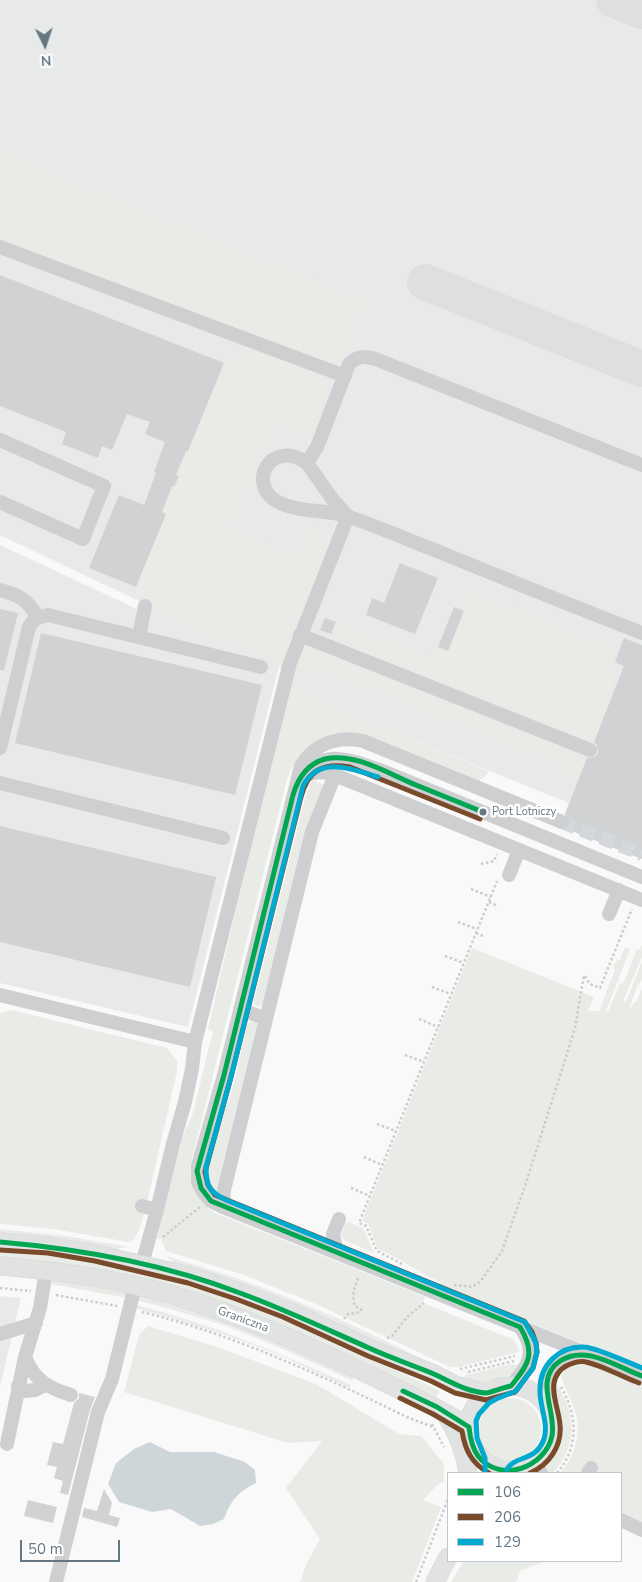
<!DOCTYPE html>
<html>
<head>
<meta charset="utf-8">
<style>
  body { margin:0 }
  #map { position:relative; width:642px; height:1582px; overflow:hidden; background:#f9f9f9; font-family:"Nunito Sans",sans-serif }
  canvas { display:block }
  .legend { position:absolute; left:447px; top:1472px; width:175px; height:90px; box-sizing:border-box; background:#fff; border:1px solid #c1c8cd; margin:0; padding:6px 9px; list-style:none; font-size:15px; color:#657683 }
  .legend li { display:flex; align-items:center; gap:10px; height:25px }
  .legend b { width:25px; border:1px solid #c1c8cd }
  .north { position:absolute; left:20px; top:20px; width:50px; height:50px; -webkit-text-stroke:4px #fff; paint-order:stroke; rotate:176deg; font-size:14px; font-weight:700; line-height:20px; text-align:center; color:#657683 }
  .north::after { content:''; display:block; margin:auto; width:18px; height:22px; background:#657683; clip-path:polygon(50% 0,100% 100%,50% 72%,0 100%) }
  .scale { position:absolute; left:20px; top:1540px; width:100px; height:22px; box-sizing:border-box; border:2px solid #657683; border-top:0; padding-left:6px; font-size:15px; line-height:18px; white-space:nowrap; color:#657683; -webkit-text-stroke:4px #fff; paint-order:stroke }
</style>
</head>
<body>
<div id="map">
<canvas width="642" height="1582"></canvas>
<ul class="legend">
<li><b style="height:6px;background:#00a651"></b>106</li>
<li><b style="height:6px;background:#7a4b2a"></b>206</li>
<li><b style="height:6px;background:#00a9ce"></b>129</li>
</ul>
<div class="north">N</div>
<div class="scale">50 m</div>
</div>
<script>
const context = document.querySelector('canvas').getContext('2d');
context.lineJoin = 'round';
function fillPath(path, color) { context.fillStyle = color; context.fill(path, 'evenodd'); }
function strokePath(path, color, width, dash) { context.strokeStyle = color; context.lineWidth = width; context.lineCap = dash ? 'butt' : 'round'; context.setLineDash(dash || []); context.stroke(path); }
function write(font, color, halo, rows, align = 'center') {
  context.font = font + ' "Nunito Sans",sans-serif'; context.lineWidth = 5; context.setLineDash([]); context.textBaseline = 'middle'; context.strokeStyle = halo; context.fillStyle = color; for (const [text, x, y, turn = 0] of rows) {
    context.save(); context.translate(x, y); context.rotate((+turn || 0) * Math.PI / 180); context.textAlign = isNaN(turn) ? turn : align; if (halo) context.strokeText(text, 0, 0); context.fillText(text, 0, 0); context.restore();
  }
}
fillPath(new Path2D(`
  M0,0H642V859L560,826L569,803L277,685L281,668L279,666L188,1027L0,983V545L137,609L139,601L0,535Z
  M0,1296L21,1298L0,1386Z`), '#e8e9e9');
fillPath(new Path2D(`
  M0,152L365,301L342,358L337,364H330L0,240Z
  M254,349L323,376L328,382L329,388L310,438L273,424L230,529L299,557L311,527L333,536L288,645L281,667L135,599L136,587L165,514L162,512L172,486L174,487L178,477L176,475L186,451H188L224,363L232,362Z
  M462,587L617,650L611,665L619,668L609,695L612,696L593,743L382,657L380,659L332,639L339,621L433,659L438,647L448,651L463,611L454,607Z
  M311,650L320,651L587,758L569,803L566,802L574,782L563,776L565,767L314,666L310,675L294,668L300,655Z
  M296,683H300L308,686L305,696L488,771L487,775L479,781L373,739L300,756C292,765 288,775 285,787L192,1159C187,1183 195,1199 215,1213L425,1297L423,1303L514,1340L517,1345L519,1352L459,1367H450L314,1303L244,1275L166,1251L161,1239H157L181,1141L193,1113L213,1031L208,1029L266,780L289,690Z
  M312,780L325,785L262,1006H255L254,1001L306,794Z
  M642,944V957L623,1001L626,1002L642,962V980L640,984H638L629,1009L630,1010L634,1002H636L642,989V1368L439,1286L440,1282C418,1273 400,1258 378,1249L368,1224L362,1221L472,948L594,997L588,1011H599L615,970L613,968L617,959L620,960L625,947L630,949L606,1011L608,1012L620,983L623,984L637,949L640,950Z
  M11,1010L167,1048L177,1061V1071L145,1211L139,1230L134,1239L129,1242L53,1229L0,1224V1013Z
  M250,1022H255L258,1026L216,1192L213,1194C192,1166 218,1128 229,1100C237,1077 241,1049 247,1025Z
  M348,1222L363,1228L374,1253L344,1240L341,1235L346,1223Z
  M0,1229L66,1236L128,1247L115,1249L67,1240L0,1233Z
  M0,1250C68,1257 136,1268 202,1289C284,1315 362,1354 440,1391L436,1397L319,1341L219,1302L88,1268L40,1261L0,1257Z
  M166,1256C210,1269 254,1283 296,1301C347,1321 396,1346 445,1370L448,1374L305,1309L244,1285L174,1263Z
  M52,1280L126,1293L128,1298L50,1284Z
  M140,1296L206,1315L246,1329L352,1375L353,1381C312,1362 271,1343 229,1327C199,1317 168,1308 136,1300Z
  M135,1305C210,1323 281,1354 351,1385L350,1388C323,1376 297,1362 269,1351C225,1334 180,1320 134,1308Z
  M148,1326L220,1348L316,1384L399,1434L421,1436L444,1464V1481L436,1486L423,1500L441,1507L412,1582H300L306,1565L320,1539L286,1488L322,1441L288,1443L124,1392L139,1335Z
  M583,1361L642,1384V1523L621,1513V1473H560C576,1456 582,1429 574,1408C570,1396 563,1387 561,1375L569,1367L582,1365Z
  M511,1364L519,1365L511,1375L485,1383L480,1384L461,1380L466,1375Z
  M555,1382C576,1412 579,1444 553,1473H545V1467L554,1456L560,1439V1418L554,1402Z
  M479 1429a31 31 0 1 1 62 0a31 31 0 1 1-62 0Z
  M464,1561H546L520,1571L516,1582H451Z`), '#e8ebe6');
fillPath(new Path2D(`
  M150,1442L170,1452H214L245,1462L255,1470L256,1483C238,1492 231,1500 224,1519L213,1524L200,1526L171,1509L152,1512L119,1502L108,1484L116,1463L134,1449Z`), '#ced6d9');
strokePath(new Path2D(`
  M614,0L642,11
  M425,282L642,369`), '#dedfe0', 36);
fillPath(new Path2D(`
  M0,275L224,363L188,451H186L176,475L179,476L174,487L172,486L162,512L166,514L136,587L89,568L119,495L144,505L156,473L154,472L165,442L145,434L150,422L127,414L112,450L102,446L98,458L62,444L66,432L0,406Z
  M400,563L438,578L415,634L366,615L372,598L384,603Z
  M454,607L464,611L448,651L438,647Z
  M0,609L18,613L4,670H0Z
  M325,618L336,622L331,634L320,630Z
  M41,633L262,685L235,795L15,743Z
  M624,638L642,645V859L567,829L570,825L571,820L565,814L587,758L595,757L598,753L597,745L594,742L624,666L615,662Z
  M0,826L216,877L190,987L0,942Z
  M79,1393L95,1397L90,1410L68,1495L60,1493L63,1481L54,1478L57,1467L47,1465L53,1442L63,1444L74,1403L79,1398Z
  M104,1489L112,1503L109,1515L120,1518L117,1527L82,1517L84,1508L97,1511Z
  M28,1500L57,1507L53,1523L24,1516Z`), '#d0d2d3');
strokePath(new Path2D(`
  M562,822L642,854`), '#d4d8dc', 14, [14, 7]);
const major = new Path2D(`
  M0,1242L49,1246L96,1254L190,1276L239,1292L286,1310L371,1349L434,1374L455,1385L487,1393
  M0,1266C58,1271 116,1279 172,1295C237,1314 300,1342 361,1371C398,1389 434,1405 469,1427
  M469 1428a42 42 0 1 1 84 0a42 42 0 1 1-84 0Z
  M445,1413C457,1432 465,1451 468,1473
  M435,1582L448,1557`);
strokePath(major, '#d5d6d7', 19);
strokePath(new Path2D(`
  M481,864L494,861L497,854
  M471,889L491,897
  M489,902L498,906
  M458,922L477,929
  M476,933L485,937
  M445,956L464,963
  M585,976L590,984L600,988L632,909
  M432,987L451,994
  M419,1019L438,1027
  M405,1055L424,1062
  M377,1124L396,1131
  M364,1157L382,1165
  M351,1188L370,1196
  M163,1237L200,1207
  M402,1264L377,1251L366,1226L359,1223L497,881
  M454,1285L472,1287L480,1282L502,1251L526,1183L575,1028L584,975
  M0,1288L31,1291
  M56,1295L117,1306
  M142,1312C236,1335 322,1376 409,1418L433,1427
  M344,1319L348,1314L357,1313L361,1311V1309L355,1306C351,1295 355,1286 359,1276
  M387,1338L392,1336L407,1317L424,1303
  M460,1369L515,1356
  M468,1372L514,1361
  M432,1424L444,1447
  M557,1473C579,1447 578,1416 561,1387
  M416,1582L448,1499`), '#cbcccd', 2.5, [2.5, 2.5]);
strokePath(new Path2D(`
  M0,247L345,376
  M0,440L104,486L83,539L0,502
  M307,463L317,447L349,364C358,355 367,356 378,360L642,465
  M348,516L333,500L307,463C271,437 244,486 280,503C301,513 328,509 350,517C381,528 411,541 442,553C508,580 575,607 642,633
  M0,590C20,595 27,600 38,617
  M300,635L590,750
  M139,637L145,606
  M0,748L29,627C34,618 39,617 48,615L261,667
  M301,776C325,748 349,760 380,770L642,877
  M301,777C313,771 323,771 335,775L642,900
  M0,783L223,838
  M562,822L363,741C338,736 315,743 301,766L224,1075L198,1166V1182L203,1192L211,1201L223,1207L642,1376
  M509,875L519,850
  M609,914L619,890
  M0,995L195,1042
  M240,1009L266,1019
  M142,1206L157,1210
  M223,1207L224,1190L312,832L335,775
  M337,1253L333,1234L339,1219
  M142,1264L157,1210L173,1144L185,1102L192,1069L195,1042L290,663L348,516
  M0,1334L36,1323
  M25,1357C34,1380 48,1388 71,1395
  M18,1386L26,1391L35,1390L45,1385
  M511,1386C529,1365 538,1352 520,1327
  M549,1410C545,1376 547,1360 585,1354
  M7,1444L25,1357L40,1308L46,1271
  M534,1463L541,1473
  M588,1473L591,1468
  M621,1520L642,1530
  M56,1582L98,1412L112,1379L135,1286`), '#cecfd0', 14);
strokePath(major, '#e1e2e2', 18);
strokePath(new Path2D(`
  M0,1242C81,1249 164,1264 240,1293C284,1309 326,1329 369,1348C389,1357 409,1364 429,1372C447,1379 465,1392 486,1393C490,1393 504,1387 511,1386C529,1364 536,1353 520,1327L211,1201L201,1188L197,1171L224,1075L293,795C298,778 307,764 325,759C354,752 389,774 416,785C438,794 461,803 483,812
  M403,1391L437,1407L469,1427C470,1437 472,1448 478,1456C500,1484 545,1468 552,1436C557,1412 533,1379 560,1361C586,1344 617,1367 642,1376`), '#00a651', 5);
strokePath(new Path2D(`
  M0,1250L48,1253L95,1261L188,1283L236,1299L283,1317L368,1356L431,1381L455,1393L486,1400L515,1392L533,1368L537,1352L536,1343L532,1332L524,1321L215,1195L208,1185L205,1172L231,1077L301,797C308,770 323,762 350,767L480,819
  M400,1398L433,1414L462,1431C465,1450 472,1464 489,1473
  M530,1473C549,1465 562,1446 560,1425C559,1406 542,1378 568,1365C573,1363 580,1360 586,1362C604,1366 622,1377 639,1383`), '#7a4b2a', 5);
strokePath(new Path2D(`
  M378,777C352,769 319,755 303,786L231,1077L206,1167C206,1186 209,1192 226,1200L525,1322L536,1343L537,1352L533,1368L516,1391L496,1399L489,1403L479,1414L476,1421L477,1438L485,1458V1473
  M507,1469C517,1454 535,1463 544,1439C549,1423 539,1405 540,1389C540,1365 559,1346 584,1347C594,1347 630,1363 642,1368`), '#00a9ce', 5);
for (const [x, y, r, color] of [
  [483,812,4.5,"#657683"]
]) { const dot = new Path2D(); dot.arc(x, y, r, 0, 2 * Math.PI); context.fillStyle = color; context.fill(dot); strokePath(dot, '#fff', 2); }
write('11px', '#657683', '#fff', [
  ["Port Lotniczy",492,812]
], 'left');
write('12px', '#657683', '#fff', [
  ["Graniczna",243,1320,20]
]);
</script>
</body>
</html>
